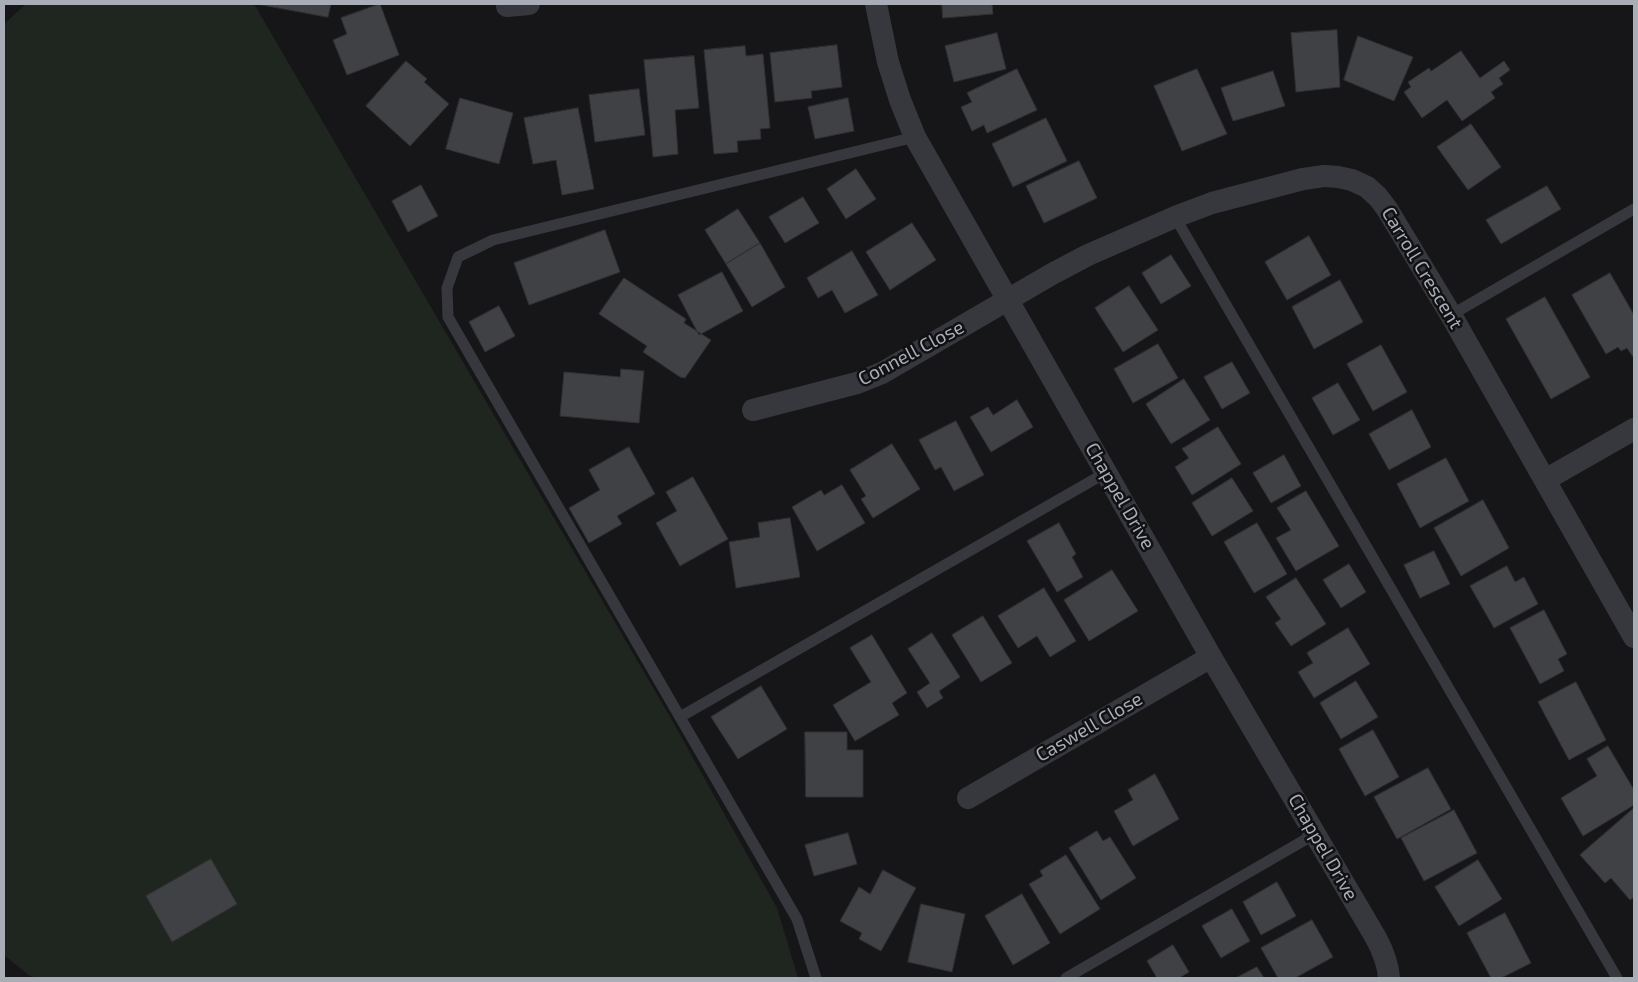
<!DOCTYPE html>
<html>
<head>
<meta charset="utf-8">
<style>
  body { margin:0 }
  #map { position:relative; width:1638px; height:982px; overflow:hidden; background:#161618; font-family:"Exo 2",sans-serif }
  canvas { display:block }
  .frame { position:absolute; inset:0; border:5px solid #a8adb8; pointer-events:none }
</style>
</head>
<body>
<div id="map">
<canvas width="1638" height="982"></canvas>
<div class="frame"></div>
</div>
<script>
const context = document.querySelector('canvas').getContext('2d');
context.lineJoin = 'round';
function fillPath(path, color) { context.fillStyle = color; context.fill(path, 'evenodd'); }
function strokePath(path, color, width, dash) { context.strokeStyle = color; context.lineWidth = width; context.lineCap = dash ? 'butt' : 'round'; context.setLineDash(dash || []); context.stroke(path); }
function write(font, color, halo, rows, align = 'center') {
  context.font = font + ' "Exo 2",sans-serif'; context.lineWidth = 5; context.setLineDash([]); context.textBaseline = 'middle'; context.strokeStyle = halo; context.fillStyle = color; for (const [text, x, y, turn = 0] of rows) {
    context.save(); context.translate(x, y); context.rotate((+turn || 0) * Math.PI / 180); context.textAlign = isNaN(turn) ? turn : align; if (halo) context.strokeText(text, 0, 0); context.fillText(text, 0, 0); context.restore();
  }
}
fillPath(new Path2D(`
  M26,4H254L669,715L777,908L798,978H39L30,976L4,955V24Z`), '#1e261f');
const building = new Path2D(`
  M257,4H331L328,17Z
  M380,4L399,55L347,75L333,40L347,34L341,18Z
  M942,4H992L993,14L943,18Z
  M1337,30L1340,87L1296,92L1291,33Z
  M997,33L1006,69L954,82L945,46Z
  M1358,36L1413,57L1394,101L1344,80Z
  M837,45L842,87L811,91L812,98L775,102L770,53Z
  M745,46L746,56L763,54L770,128L760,129L761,139L737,141L738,152L714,154L704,50Z
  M1461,51L1480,78L1504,61L1510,70L1499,78L1503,84L1491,92L1495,98L1462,121L1447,100L1422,118L1404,92L1411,87L1408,82L1429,68L1431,71Z
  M694,56L699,108L675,110L678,154L653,157L644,60Z
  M406,61L427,79L424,82L449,104L410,146L366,106Z
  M1017,69L1037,110L987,133L984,125L972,131L961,107L972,102L967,93Z
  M1197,69L1227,134L1182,151L1154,86Z
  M1273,71L1285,106L1233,121L1221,88Z
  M639,89L645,135L595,142L589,95Z
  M460,98L513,113L499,164L446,149Z
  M848,98L854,131L815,139L808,107Z
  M578,108L594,189L562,195L556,160L533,164L524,118Z
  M1046,118L1067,161L1013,187L992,144Z
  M1471,124L1501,167L1468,190L1437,147Z
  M1079,161L1097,198L1044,223L1026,186Z
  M856,169L876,199L846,219L827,189Z
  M421,185L438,216L408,232L392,201Z
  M1547,186L1561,209L1501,244L1486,220Z
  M803,197L819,223L785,243L769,217Z
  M738,209L760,243L726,264L705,230Z
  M912,223L936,260L890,290L866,252Z
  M605,230L620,272L529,305L514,263Z
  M1309,236L1331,275L1287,300L1265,262Z
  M760,243L785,287L752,307L726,264Z
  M852,251L878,295L845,313L832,290L818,298L807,278Z
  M1171,255L1191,286L1161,304L1142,273Z
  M722,272L743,311L699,335L678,295Z
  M1610,273L1634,315V356L1633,357L1627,348L1621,351L1618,347L1606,354L1572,295Z
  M624,278L686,319L684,323L711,340L685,378L680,377L643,352L647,346L599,314Z
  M1340,280L1363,322L1314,349L1292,307Z
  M1129,286L1158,330L1123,352L1095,308Z
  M1545,297L1590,377L1551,399L1506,319Z
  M499,306L515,336L485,352L469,322Z
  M1158,344L1178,378L1133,403L1114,369Z
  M1381,345L1407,392L1373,411L1347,364Z
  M1232,362L1250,393L1222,409L1204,377Z
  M621,369L644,371L639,423L560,416L564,372L620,377Z
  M1184,379L1210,420L1171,444L1146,404Z
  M1338,383L1360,420L1333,435L1312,398Z
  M1017,400L1033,427L991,452L970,417L988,407L993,415Z
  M1412,410L1431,447L1389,470L1369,434Z
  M956,421L984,475L954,491L941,467L935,470L919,440Z
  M1218,427L1241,464L1192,495L1175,467L1189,458L1182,449Z
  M892,444L920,489L873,518L861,499L866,496L850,470Z
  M629,447L655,494L617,516L622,524L589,543L569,508L600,490L589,470Z
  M1284,455L1301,486L1271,503L1253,473Z
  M1446,458L1469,501L1420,528L1397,484Z
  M693,477L728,539L680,566L656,523L677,511L666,492Z
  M1232,478L1253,511L1212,536L1192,503Z
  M842,485L865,523L817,551L792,507L821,490L824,495Z
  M1306,491L1339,546L1296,571L1276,538L1291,530L1277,508Z
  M1483,500L1509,548L1461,576L1434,528Z
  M790,518L800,577L736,588L729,542L760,537L758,523Z
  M1059,523L1076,554L1072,557L1083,577L1057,592L1027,541Z
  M1257,523L1287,574L1254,593L1224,542Z
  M1434,551L1450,584L1420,598L1404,565Z
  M1349,564L1366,592L1341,608L1323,580Z
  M1507,566L1515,582L1524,577L1538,604L1494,628L1470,586Z
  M1112,570L1138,611L1089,641L1064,600Z
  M1296,578L1326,624L1291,646L1275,623L1281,619L1266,597Z
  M1044,588L1076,641L1050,657L1037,636L1018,648L998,616Z
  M1544,610L1567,654L1558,659L1564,671L1540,684L1510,628Z
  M983,616L1012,663L981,682L952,635Z
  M1348,628L1370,664L1314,698L1298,672L1313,663L1307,653Z
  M932,633L960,677L939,691L943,698L927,708L917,692L930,683L908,649Z
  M872,635L907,693L892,703L899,715L855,741L833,705L871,682L850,648Z
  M1356,681L1378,717L1341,739L1320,703Z
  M1576,682L1606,740L1569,760L1538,702Z
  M761,686L787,729L738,759L711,717Z
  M1373,730L1399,777L1365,796L1339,749Z
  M805,732H847V750H863V797H806Z
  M1608,746L1634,790V805L1583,836L1561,798L1597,776L1587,759Z
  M1428,768L1451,809L1397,839L1374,797Z
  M1155,774L1179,819L1133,846L1114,811L1133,800L1128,790Z
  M1634,808V897L1630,900L1611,878L1605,883L1580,855Z
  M1454,810L1477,853L1424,881L1401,838Z
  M1097,831L1103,841L1110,837L1136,878L1101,900L1069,848Z
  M848,833L857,864L814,876L805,845Z
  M1066,855L1100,909L1060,934L1029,884L1043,876L1040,871Z
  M211,859L237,904L172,942L146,896Z
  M1478,860L1502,899L1459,926L1435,887Z
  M883,870L916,888L881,951L859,939L862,933L840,921L859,887L870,894Z
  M1277,882L1296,916L1261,935L1243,902Z
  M1022,894L1050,943L1013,965L985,916Z
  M921,904L965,914L952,972L908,962Z
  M1232,909L1250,941L1221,958L1202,926Z
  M1505,913L1531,963L1501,978H1491L1467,933Z
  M1312,920L1333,957L1295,978H1278L1261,948Z
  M1173,945L1189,972L1179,978H1157L1147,961Z
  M1257,967L1264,978H1236Z`);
fillPath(building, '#404145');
strokePath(building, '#303034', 1);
strokePath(new Path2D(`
  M1175,217L1617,978
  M1451,315L1634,209
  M680,717L1107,472
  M816,978L797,919L448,317L447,288L458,257L493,240L915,137
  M1066,978L1315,834`), '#37383d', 11);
strokePath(new Path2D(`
  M876,4L888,62L900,100L915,137L1211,657L1376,938C1383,951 1388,963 1389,978
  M507,6L529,4
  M753,410L857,383L882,373L1052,274L1088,255L1175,217L1212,203L1303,179L1324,176L1338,177L1352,180L1367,187L1378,197L1387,209L1451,315L1634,637
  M1545,480L1634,429
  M968,798L1211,657`), '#37383d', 22);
write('19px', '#a8adb8', '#111113', [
  ["Carroll Crescent",1422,268,59],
  ["Connell Close",911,353,-28],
  ["Chappel Drive",1120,496,60],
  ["Caswell Close",1089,727,-30],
  ["Chappel Drive",1323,847,60]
]);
</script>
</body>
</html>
